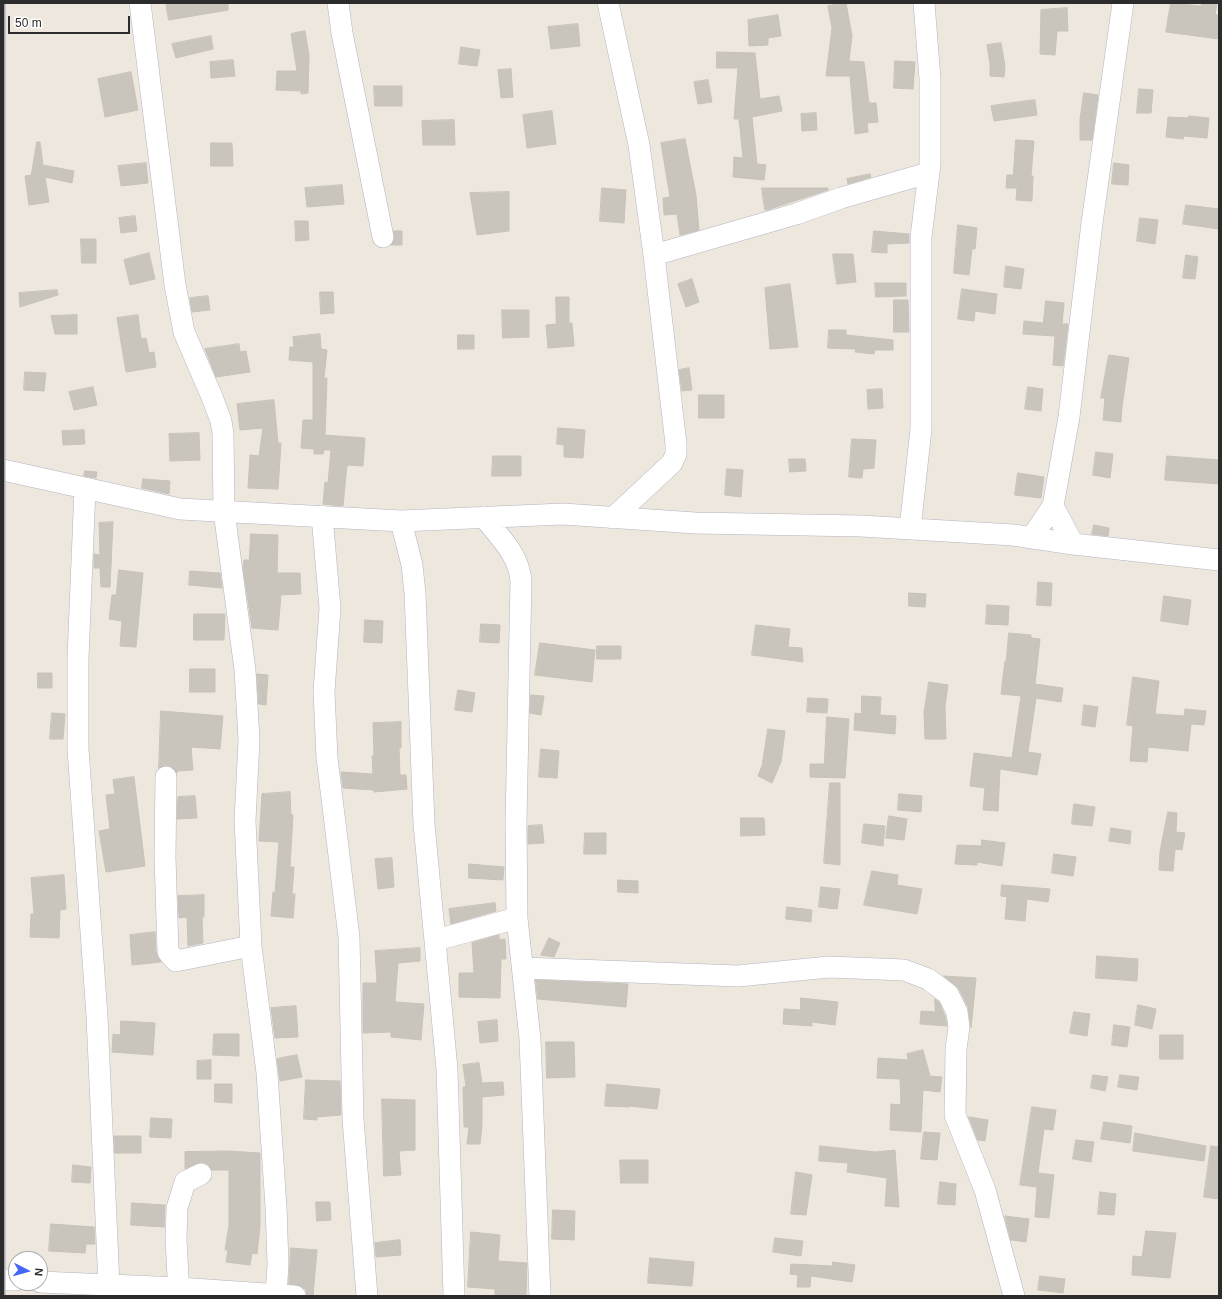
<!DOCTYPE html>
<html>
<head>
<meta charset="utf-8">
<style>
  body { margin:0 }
  #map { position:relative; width:1222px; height:1299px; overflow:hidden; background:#ede7de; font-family:Arial,sans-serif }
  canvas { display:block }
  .frame { position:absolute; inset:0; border:4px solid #2c2c2c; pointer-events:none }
  .north { position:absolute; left:8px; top:1251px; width:40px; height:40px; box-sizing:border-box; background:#fff; border:1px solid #ababab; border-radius:50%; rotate:96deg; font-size:11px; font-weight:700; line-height:16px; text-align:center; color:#2c2c2c }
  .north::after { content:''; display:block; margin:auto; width:14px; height:18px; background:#4465f5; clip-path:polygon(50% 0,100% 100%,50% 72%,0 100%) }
  .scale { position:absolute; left:8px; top:16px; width:122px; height:18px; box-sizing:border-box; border:2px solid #2c2c2c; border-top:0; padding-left:5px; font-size:12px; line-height:14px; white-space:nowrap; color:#2c2c2c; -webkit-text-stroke:3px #fff; paint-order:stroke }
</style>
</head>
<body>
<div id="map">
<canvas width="1222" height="1299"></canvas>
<div class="frame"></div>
<div class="north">N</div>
<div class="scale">50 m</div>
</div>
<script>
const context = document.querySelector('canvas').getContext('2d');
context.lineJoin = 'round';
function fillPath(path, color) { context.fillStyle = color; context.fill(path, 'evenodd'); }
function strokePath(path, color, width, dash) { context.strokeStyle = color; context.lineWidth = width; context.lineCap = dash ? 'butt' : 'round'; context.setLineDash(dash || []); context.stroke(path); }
const building = new Path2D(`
  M166,3H228V10L169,20Z
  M846,3L852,36L849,61L864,62L869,103H876L878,122L867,123L868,132L855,134L850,76H826L832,28L828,6Z
  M1171,3L1201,6L1202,3H1217L1215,15H1219V39L1166,32Z
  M1067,8L1068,31H1057L1055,55L1040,54L1041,10Z
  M778,15L781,36L768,38V45L749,46L748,20Z
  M578,24L580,46L551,49L548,27Z
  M305,31L309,55L308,93L301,94V91L276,90L277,71H297L291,34Z
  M211,36L213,49L176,58L172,44Z
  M1001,43L1005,66L1004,77L990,76V64L987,45Z
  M461,47L480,50L477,66L459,64Z
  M717,52L755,53L760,99L779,96L782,111L752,117L757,164L766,165L764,180L733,177L734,157L743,158L739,119H734L738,68H717Z
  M233,60L235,76L211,78L210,62Z
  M895,61L915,62L913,89L894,88Z
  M511,69L513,97L501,98L498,70Z
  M131,72L138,110L105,117L98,79Z
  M708,80L712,102L698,104L694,82Z
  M374,86H402V106H375Z
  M1139,89L1153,90L1151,113H1137Z
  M1084,93L1098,95L1092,140H1080V120Z
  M1035,100L1037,115L994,121L991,106Z
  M552,111L556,144L527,148L523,115Z
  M816,113L817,130L802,131L801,114Z
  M1189,116L1209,118L1207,138L1184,136L1183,139L1166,137L1168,117L1188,118Z
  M454,120L455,145H423L422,121Z
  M685,139L696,195L699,230L680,235L677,214L664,215L663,198L670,197L661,143Z
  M1016,140L1034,141L1031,176H1033L1032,201L1016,200L1017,188H1006L1007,175H1013Z
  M37,142H40L43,165L74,171L72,183L45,177L49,202L29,205L25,176L31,175Z
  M211,143H232L233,166H211Z
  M146,163L148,183L121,186L118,166Z
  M1114,163L1129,165L1128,185L1112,184Z
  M870,174L871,177L848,184L847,179Z
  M342,185L344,204L307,207L305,188Z
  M602,188L626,190L624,223L600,221Z
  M762,188H828V190L767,210H765Z
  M509,192V231L477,235L470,193Z
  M1186,205L1219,209V229L1183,224Z
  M135,216L137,231L121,233L119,218Z
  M1140,218L1158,220L1155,244L1137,241Z
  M295,221H308L309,240L296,241Z
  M958,225L977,228L975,249H972L969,275L954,273Z
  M394,231H402V245H391L394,240Z
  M874,231L909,234V243L887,244V253L872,252Z
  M81,239H96V263H82Z
  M149,253L155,279L130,285L124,260Z
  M833,254H853L856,282L837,284Z
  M1186,255L1198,257L1195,279L1183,278Z
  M1006,266L1024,269L1021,289L1004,287Z
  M692,279L699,302L686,307L678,284Z
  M875,283H906V296L876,297Z
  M790,284L798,347L770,349L765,288Z
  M962,289L997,294L995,314L975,311L974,321L958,319Z
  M57,290L58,295L20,307L19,293Z
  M320,292H333L334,313L321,314Z
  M208,296L210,310L192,312L190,298Z
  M556,297H569V323H572L574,346L548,348L546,325L556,324Z
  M894,300H908L909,332H894Z
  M1046,301L1064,303L1062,324H1068L1063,366L1053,365L1055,336L1023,334L1024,321L1043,323Z
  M502,310H529V337L503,338Z
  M77,315V334H55L51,316Z
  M138,315L141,339L146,338L149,353L154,352L156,367L126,372L117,318Z
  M829,330H846V335L893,340V350H875L874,354L855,352L856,349L828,348Z
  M320,334L321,349L327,350L324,378H327L325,435L365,438L363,466L347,465L343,506L323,504L325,482L328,483L331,450H324L323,454H314V449L301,448L303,420H313V362L289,360L290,347H294L293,337Z
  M458,335H474V349H458Z
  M239,344L240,352L246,351L250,372L216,377L205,349Z
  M1109,355L1129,358L1122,407L1121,422L1103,420L1105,398H1101Z
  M689,368L692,390L682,391L679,370Z
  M25,372L46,373L44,391L24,390Z
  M93,387L97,405L74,410L69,392Z
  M1028,387L1043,389L1041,411L1025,409Z
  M882,389L883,408L868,409L867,390Z
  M699,395H724V418H699Z
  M274,400L278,443H281L278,489L248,488L250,455L259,456L263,428L240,430L237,404Z
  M558,428L585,430L583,458L564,457V445L557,444Z
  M84,430L85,444L63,445L62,431Z
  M199,433L200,460L170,461L169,434Z
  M852,439L876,440L874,468L863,469L862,478L849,477Z
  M1096,452L1113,454L1110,478L1093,475Z
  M493,456H521V476H492Z
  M1167,456L1219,460V484L1165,480Z
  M789,459H805L806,471L790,472Z
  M727,469L743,470L741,497L725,495Z
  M85,471L97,472L96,478L84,476Z
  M1018,473L1044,477L1041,498L1015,495Z
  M143,479L170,481L169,494L142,488Z
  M113,522L110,587H101L100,568H94V554L100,555L99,523Z
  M1094,525L1109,528L1108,536L1092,534Z
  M251,534L278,535L277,573H300L301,594L281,595L278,630L252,628L243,567L244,560H249Z
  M119,570L143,573L136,647L120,646L122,621L109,619L112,595H116Z
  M190,571L220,573L222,588L189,585Z
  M1038,582L1052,583L1051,606L1037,605Z
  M909,593L926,594L925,607L909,606Z
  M1164,596L1191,600L1188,625L1161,621Z
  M987,605L1009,606L1008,625L986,624Z
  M194,614H225L224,640H194Z
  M365,620L383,621L382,643L364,642Z
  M481,624L500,625L499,643L480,642Z
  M756,625L790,629L788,647L802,648L803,662L752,655Z
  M1009,633L1031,635V638L1040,639L1035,684L1063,688L1061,702L1036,698L1028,752L1041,754L1037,775L1000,769L998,811L983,810L985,788L970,786L974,753L1012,758L1021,696L1001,694L1005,661H1006Z
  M540,643L595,650L592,682L535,675Z
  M597,646H621V659H597Z
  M190,669H215V692H190Z
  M38,673H52V688H38Z
  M257,674L268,675L266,705L259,704Z
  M1133,677L1159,681L1155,714L1184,716L1185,709L1206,711L1204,725L1191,724L1188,751L1148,747L1147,762L1130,761L1133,726L1127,725Z
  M929,682L948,685L945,707L946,739H925L924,713Z
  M458,690L475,693L472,712L455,710Z
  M531,695L544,696L541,715L530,713Z
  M862,696L881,697L880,715L896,716L895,734L854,730L855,713L861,714Z
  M808,698L828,699L827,713L807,712Z
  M1084,705L1098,707L1095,727L1082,725Z
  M161,711L223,716L220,749L191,747L193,770L177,771V773L172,767L166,765L159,768Z
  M52,713L65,714L63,739H50Z
  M827,717L849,719L845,778L810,777V764H824Z
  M401,722V748H399L400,775H406L407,789L374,792V790L343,788L341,772L373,774L372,756L374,755L373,723Z
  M768,729L785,731L781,762L772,783L758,776L762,766Z
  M541,749L559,751L557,778L539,777Z
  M134,777L145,866L106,872L99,831L110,829L106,795L115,794L113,780Z
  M830,783H840V865L824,863Z
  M290,792L291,815H293L290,867H294L292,894H295L293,918L271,916L273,892L275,893L279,842L259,841L262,794Z
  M899,794L922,796L921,812L898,810Z
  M195,796L197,818L177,819L178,797Z
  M1074,804L1095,807L1092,826L1072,824Z
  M1168,812L1177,813L1176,832L1185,833L1182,850L1175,849L1173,871L1159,870L1160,852Z
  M889,816L907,819L904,840L886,838Z
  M741,818H764L765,835L741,836Z
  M864,824L885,826L883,846L862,843Z
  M542,825L544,843L528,844V826Z
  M1111,828L1131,831L1130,844L1109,841Z
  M585,833H606V854H584Z
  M982,840L1005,843L1002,866L977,862V865L955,864L957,845L981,846Z
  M1054,854L1076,857L1073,876L1052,873Z
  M392,858L394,887L378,889L375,859Z
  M469,864L504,867L503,880L469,878Z
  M872,871L898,875L897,885L922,889L917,914L864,905Z
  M64,875L66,909L60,910L59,938L30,937L31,914H34L31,878Z
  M618,880L638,881V893L618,892Z
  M1002,885L1050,889L1048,902L1027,899L1025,921L1005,919L1007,897L1001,896Z
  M821,887L840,889L837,909L819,907Z
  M204,895V917H202L203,943L188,946L187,917L179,918L178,896Z
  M495,903L496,911L451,924L449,909Z
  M787,907L812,910L811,922L786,919Z
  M155,932L156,952L161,962L132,965L130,935Z
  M499,935V940L505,939L506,959H501L500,998L459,997V973H474L472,943Z
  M549,938L560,943L554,957L541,955Z
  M420,948V961L398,963L395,1002L424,1004L421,1040L391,1037V1032L363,1033V983H377L375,951Z
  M1097,956L1138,959L1137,981L1096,978Z
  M944,976L976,978L971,1028L968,1007L959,989Z
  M536,980L628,984L626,1007L538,999Z
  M801,998L838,1002L835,1025L812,1022V1026L783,1024L784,1009L800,1010Z
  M935,999L939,1002L945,1016L947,1026L920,1024L921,1011L935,1012Z
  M1138,1005L1156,1009L1152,1029L1135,1025Z
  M296,1006L298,1037L275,1038L271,1008Z
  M1074,1012L1090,1014L1087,1036L1070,1033Z
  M497,1020L498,1041L480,1043L478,1022Z
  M121,1021L155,1023L153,1055L112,1052L113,1034L120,1035Z
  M1114,1025L1130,1027L1127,1047L1112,1045Z
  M214,1034H239V1056L213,1055Z
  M1160,1035H1183V1059H1160Z
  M546,1042H574L575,1077L547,1078Z
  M923,1050L930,1076L942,1077L940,1092L923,1090L921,1132L890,1130L891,1104L901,1105L900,1079L877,1078L878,1058L908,1060L907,1054Z
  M297,1055L302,1077L280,1081L277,1059Z
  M211,1060V1079H197V1061Z
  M479,1063L482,1083L503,1082L504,1095L482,1097V1126L480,1144H467L469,1127H464L463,1087H466L463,1065Z
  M1093,1075L1108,1077L1105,1091L1091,1088Z
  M1120,1075L1139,1077L1137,1090L1118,1087Z
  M306,1080L340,1081L341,1115L317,1117V1120L304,1119Z
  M215,1084H232V1103L215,1102Z
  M607,1084L660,1089L657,1109L629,1106V1107L605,1106Z
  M382,1099L415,1100V1150L399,1151L401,1175L384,1176Z
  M1032,1107L1056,1110L1053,1130L1044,1129L1038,1173L1054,1175L1049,1218L1035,1217L1037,1187L1020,1185Z
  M969,1117L988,1120L985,1141L978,1140Z
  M151,1118L172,1119L171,1138L150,1137Z
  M1104,1122L1132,1126L1130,1143L1101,1139Z
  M924,1132L940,1133L937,1160L921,1159Z
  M1135,1133L1206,1146L1204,1161L1133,1151Z
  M114,1136H141V1153H115Z
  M1076,1140L1094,1142L1091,1162L1073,1159Z
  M820,1146L875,1152L895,1150L899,1207L885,1206L887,1178L847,1172L848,1163L819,1161Z
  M1211,1146L1219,1147V1199L1204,1197Z
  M228,1151L260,1153V1226L257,1254L252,1253L250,1265L226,1262L228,1250H225L229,1225V1170H212L208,1164L201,1162L185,1169V1152Z
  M620,1160H648V1183H621Z
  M73,1165L91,1167L90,1183L72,1182Z
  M796,1172L812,1175L806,1215L791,1214Z
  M940,1182L956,1184L955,1205L938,1204Z
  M1100,1192L1116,1194L1114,1215L1098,1214Z
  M316,1202H330L331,1220L317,1221Z
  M132,1203L165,1205L164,1227L131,1225Z
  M553,1210L575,1211L574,1240L552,1239Z
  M1005,1216L1029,1219L1026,1242L1011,1240Z
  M51,1224L94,1227L95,1244H86L85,1253L49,1251Z
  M1146,1231L1176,1233L1170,1278L1132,1275L1133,1256L1142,1257Z
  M471,1232L500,1235L498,1261L527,1263L526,1296L495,1295V1289L468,1287Z
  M775,1238L803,1241L801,1256L773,1252Z
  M400,1240L401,1255L376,1257L375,1243Z
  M291,1248L317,1250L313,1296H307L306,1290L301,1286L289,1284Z
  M650,1258L694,1262L692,1286L648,1283Z
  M833,1262L855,1265L852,1282L811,1276L810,1287H797L798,1275L790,1274L791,1264L832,1266Z
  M1040,1276L1065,1279L1063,1293L1038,1290Z`);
fillPath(building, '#c9c5bd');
strokePath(building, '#c8c2b8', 1);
const minor = new Path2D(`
  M140,3L175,285L184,332L212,397L221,421L223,434L224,511L245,670L249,740L245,821L251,946L267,1073L276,1207L278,1264L276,1296
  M338,3L342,33L383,237
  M608,3L639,145L654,255L676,444V454L672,463L613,518
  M654,255L796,214L841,198L928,173
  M3,470L180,509L401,521L563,514L695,523L861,526L1013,535L1073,544L1219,560
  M85,488L78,658V749L97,1016L109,1286
  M1053,506L1073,544
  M322,516L330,608L324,692L327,758L349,937L353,1119L367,1296
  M484,517C500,538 518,553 521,580L516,823L517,918L530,1039L540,1296
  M401,521L412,565L415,593L424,824L447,1069L454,1296
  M910,529L921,429V237L930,164V79L924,3
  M1032,537L1053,506L1069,417L1092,223L1123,3
  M166,777L165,857L168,952L176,961L251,946
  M436,940L517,918
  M523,968L738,976L829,967L904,970L928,979L948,994L957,1012L959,1027L956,1049L955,1115L985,1190L1014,1296
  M3,1280H16
  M40,1282L179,1288L295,1296
  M179,1296L176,1239L177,1208L185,1182L201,1174`);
strokePath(minor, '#b2b5bf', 22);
strokePath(minor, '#fff', 21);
strokePath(new Path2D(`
  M4,3V1296`), '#a1a4b5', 3);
</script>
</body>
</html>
